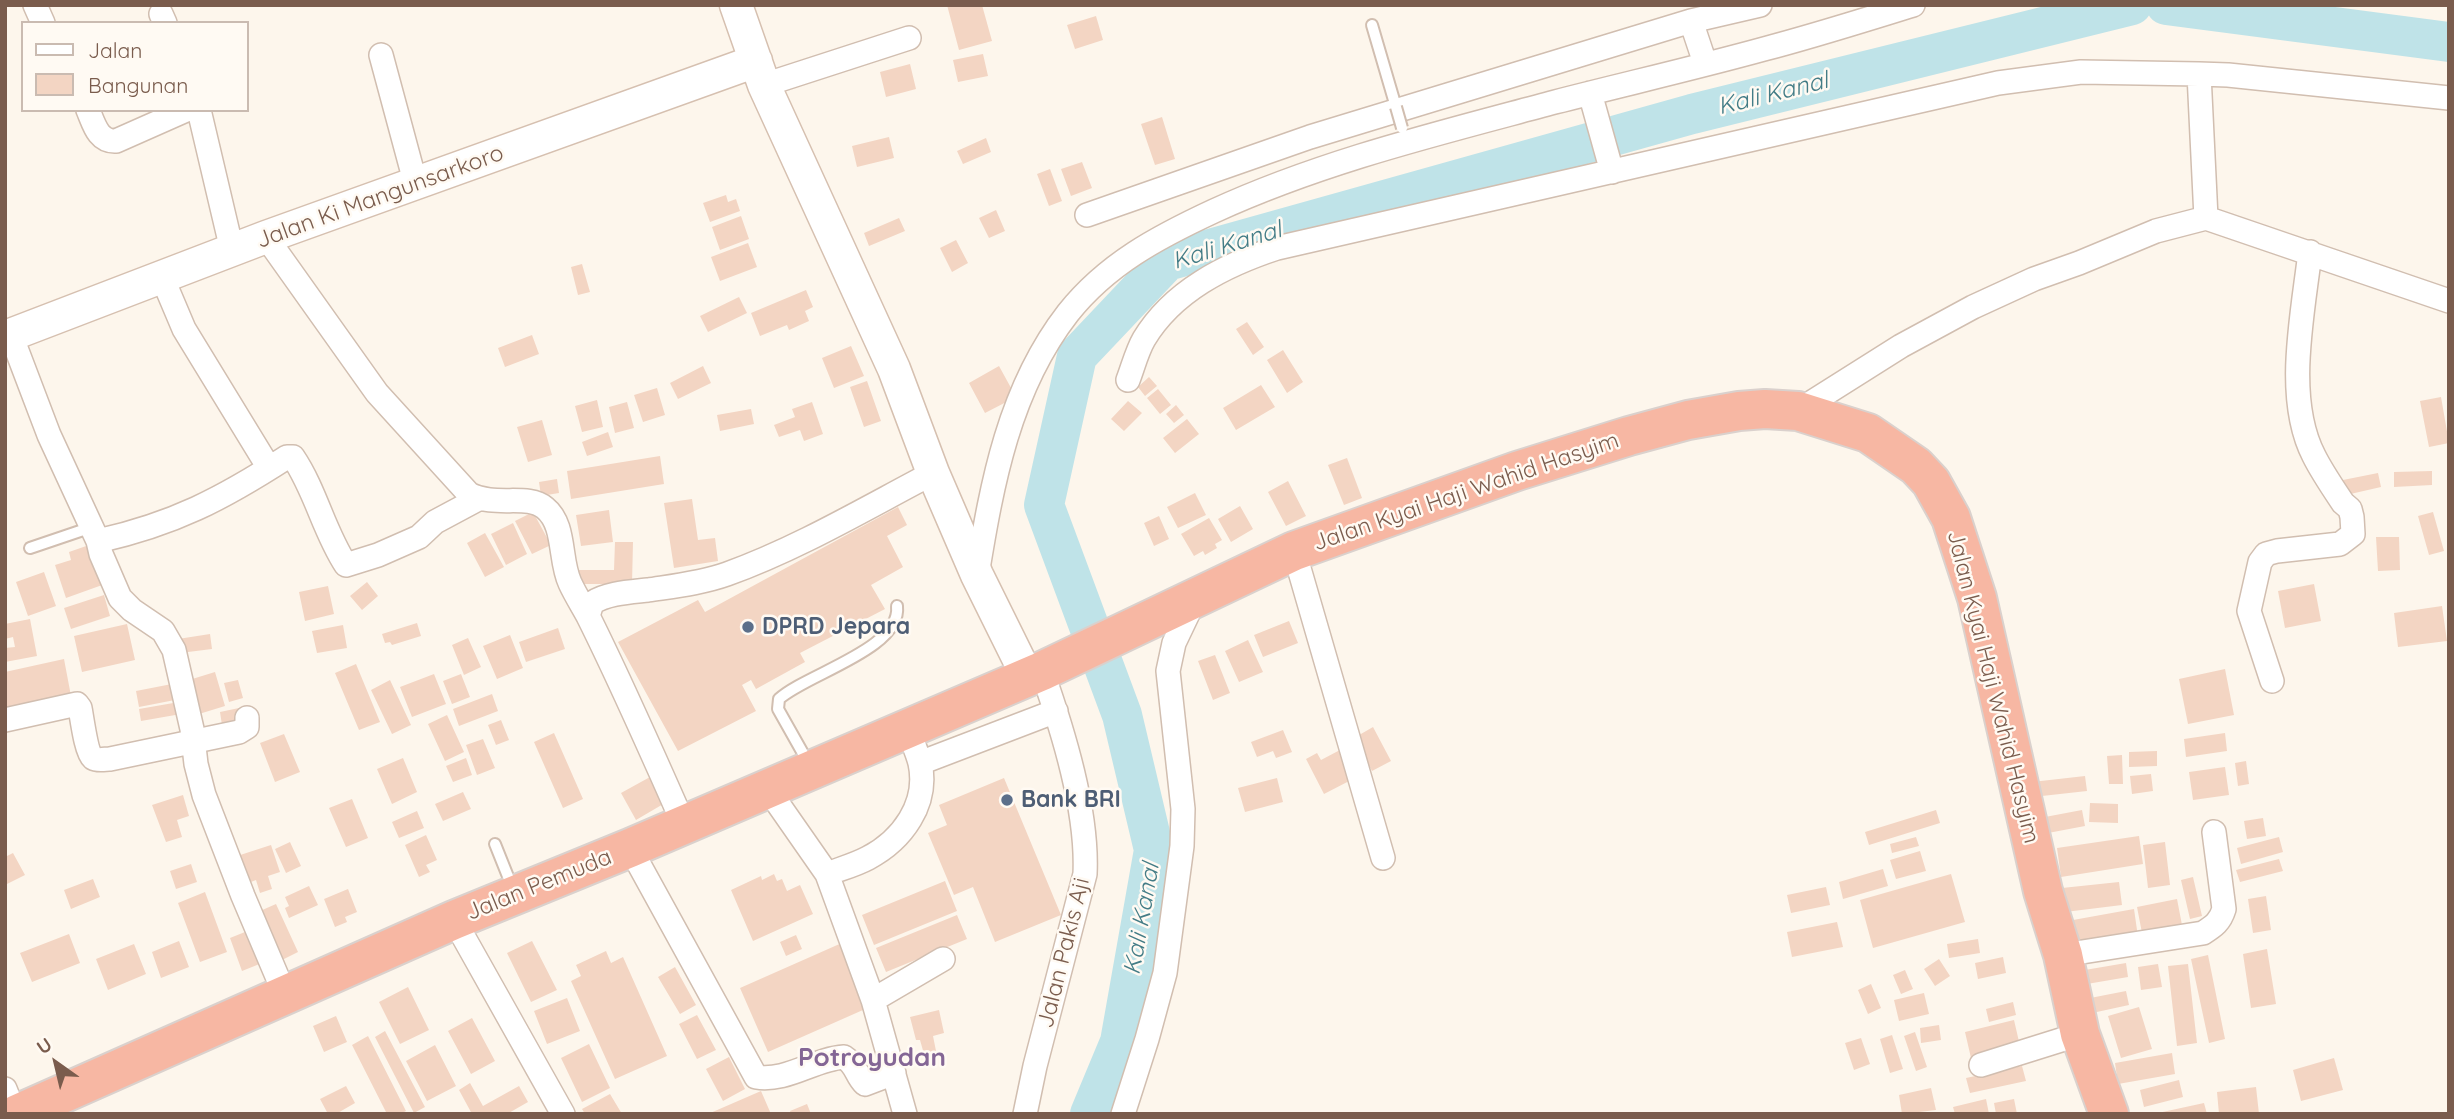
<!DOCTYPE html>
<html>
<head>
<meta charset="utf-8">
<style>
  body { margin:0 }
  #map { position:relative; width:2454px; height:1119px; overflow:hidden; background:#fdf6ec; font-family:Quicksand,sans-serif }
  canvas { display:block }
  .frame { position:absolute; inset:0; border:7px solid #7a5c4d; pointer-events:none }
  .legend { position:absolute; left:21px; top:21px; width:228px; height:91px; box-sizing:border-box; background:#fffaf3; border:2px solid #cabbb1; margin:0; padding:9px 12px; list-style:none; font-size:21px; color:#7a5c4d }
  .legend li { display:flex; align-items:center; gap:14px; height:35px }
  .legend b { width:35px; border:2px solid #cabbb1 }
  .north { position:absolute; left:21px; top:1028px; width:70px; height:70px; -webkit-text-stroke:5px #fffaf3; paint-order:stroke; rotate:326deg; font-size:19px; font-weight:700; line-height:28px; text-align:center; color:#7a5c4d }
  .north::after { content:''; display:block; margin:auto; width:24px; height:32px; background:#7a5c4d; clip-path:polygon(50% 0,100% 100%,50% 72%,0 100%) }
</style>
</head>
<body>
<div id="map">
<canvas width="2454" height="1119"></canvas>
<div class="frame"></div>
<ul class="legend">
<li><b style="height:9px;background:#fff"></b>Jalan</li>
<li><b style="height:19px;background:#f3d5c3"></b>Bangunan</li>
</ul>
<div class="north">U</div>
</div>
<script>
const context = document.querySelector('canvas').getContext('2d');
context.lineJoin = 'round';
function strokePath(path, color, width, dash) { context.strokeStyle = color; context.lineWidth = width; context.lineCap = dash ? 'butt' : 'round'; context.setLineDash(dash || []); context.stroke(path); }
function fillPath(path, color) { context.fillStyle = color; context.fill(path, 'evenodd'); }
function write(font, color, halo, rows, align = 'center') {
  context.font = font + ' Quicksand,sans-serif'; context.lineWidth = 5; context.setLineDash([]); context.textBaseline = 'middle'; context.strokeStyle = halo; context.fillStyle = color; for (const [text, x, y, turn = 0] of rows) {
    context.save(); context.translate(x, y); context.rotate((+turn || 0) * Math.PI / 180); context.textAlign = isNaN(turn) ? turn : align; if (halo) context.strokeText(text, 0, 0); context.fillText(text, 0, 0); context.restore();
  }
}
strokePath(new Path2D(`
  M2166,5L2449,42
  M1090,1114L1120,1042L1154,850L1122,715L1044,505L1077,356L1167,261L1692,114L2132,5`), '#bfe3e8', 40);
fillPath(new Path2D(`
  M947,5H982L992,41L959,50Z
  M1096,16L1103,40L1075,49L1067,25Z
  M983,54L988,76L958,82L953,60Z
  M910,64L916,89L886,97L880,72Z
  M1162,117L1175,159L1155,165L1141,124Z
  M889,137L894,158L857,167L852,146Z
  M986,138L991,152L963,164L957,151Z
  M1082,162L1092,188L1071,196L1061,169Z
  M1050,169L1062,201L1049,206L1037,174Z
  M726,195L728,202L736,199L740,211L710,222L703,203Z
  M996,210L1005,231L989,238L979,218Z
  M741,216L749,239L720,250L712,227Z
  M899,218L905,231L869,246L864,233Z
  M956,240L968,263L952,272L940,248Z
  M748,243L757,267L720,281L711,257Z
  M582,264L590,292L578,295L571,267Z
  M806,290L813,307L805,311L809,321L789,330L787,325L760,336L751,313Z
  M739,297L747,313L708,332L700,316Z
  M1247,322L1264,347L1253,355L1236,329Z
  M532,335L539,354L505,367L498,348Z
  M851,346L864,376L834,388L822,358Z
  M1283,350L1303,382L1287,393L1267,360Z
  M703,366L711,383L678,399L670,383Z
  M999,366L1016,397L985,413L969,383Z
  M1149,377L1157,386L1145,396L1138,387Z
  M867,381L881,421L864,427L850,387Z
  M1261,385L1275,407L1236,430L1223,408Z
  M657,388L665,415L643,422L634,395Z
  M1158,389L1171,405L1160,414L1147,398Z
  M2441,397L2449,443L2429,447L2420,401Z
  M597,400L603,427L582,432L575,406Z
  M1128,401L1142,413L1124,431L1111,419Z
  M627,402L634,428L615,433L609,407Z
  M812,402L823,434L804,441L800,430L779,437L774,425L795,417L792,409Z
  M1176,405L1184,415L1174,423L1166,414Z
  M751,409L754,424L720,431L717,415Z
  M1187,419L1199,434L1175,453L1163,438Z
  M542,420L552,455L528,462L517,427Z
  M608,432L613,447L587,456L582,442Z
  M660,456L664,484L571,499L567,471Z
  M1347,458L1362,498L1344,505L1328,465Z
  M2432,471V485L2394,487V472Z
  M2378,473L2381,487L2346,495L2343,480Z
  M557,479L559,493L541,496L539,482Z
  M1288,481L1306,516L1286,526L1268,492Z
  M1195,493L1206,515L1178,528L1167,507Z
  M692,499L698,540L715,538L718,561L674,568L664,503Z
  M1240,506L1253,529L1231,542L1218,519Z
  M898,507L907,525L887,536L903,567L871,585L885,609L800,653L805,662L756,689L751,680L742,685L756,711L678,751L618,642L698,600L705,612Z
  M609,510L613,542L581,546L576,515Z
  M533,512L551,545L532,554L515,521Z
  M2433,512L2444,551L2429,555L2418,516Z
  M1159,516L1169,539L1154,546L1144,523Z
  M1209,518L1222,540L1215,544L1217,548L1205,555L1203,551L1194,556L1181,534Z
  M513,523L527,554L506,565L491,534Z
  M485,533L504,567L485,577L467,543Z
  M2376,537H2399L2400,570L2378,571Z
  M615,542H633L632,584H576V570H614Z
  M92,544L105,584L66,598L55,565L71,560L69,552Z
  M44,572L56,606L28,616L16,582Z
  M367,582L378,596L362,610L350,596Z
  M2314,584L2321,621L2285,628L2278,591Z
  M328,586L334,614L305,621L299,592Z
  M104,595L110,616L71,629L64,608Z
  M2442,606L2447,641L2398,647L2394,613Z
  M30,619L37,656L5,662V648L15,647L13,637L5,639V624Z
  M1289,621L1298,643L1263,657L1254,635Z
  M417,623L421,636L392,645L390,642L385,643L382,634Z
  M127,624L135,660L82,672L74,636Z
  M343,625L347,648L317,653L312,631Z
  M558,628L565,649L526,662L519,642Z
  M210,634L212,649L180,653L178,639Z
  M510,635L523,668L497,679L483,646Z
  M468,638L481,667L464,675L452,645Z
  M1248,640L1263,672L1239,682L1225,651Z
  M1215,655L1230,693L1213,700L1198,661Z
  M64,659L71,696L5,709V672Z
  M356,664L380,722L359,730L335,673Z
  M2225,669L2234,715L2188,724L2179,679Z
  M215,672L225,706L199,714L189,680Z
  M434,674L446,704L412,717L400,687Z
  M461,674L470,697L452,704L443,681Z
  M238,680L243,698L229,702L224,683Z
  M390,680L411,725L392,734L371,690Z
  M177,683L180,699L139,707L136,691Z
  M492,694L498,711L459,726L453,709Z
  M179,702L181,714L141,721L139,709Z
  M239,708L241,723L222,725L220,712Z
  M447,715L464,752L445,761L428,724Z
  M501,720L509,740L496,745L488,725Z
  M1373,727L1391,761L1372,771L1354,738Z
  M1283,730L1292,752L1276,758L1273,751L1257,757L1251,742Z
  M554,733L583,799L563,808L534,742Z
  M2225,733L2227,751L2186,757L2184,739Z
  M284,734L300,772L275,782L260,743Z
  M483,739L495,768L477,775L466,745Z
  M1340,750L1355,778L1324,794L1306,759L1317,753L1321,760Z
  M2157,751V766L2129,767V752Z
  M2122,755L2123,784H2109L2107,756Z
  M403,758L417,792L392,804L377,769Z
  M466,758L472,775L453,782L446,766Z
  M2246,761L2249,784L2238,786L2235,763Z
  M2225,767L2229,795L2193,800L2189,772Z
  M2151,774L2153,791L2132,794L2130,776Z
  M2085,776L2087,791L2033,797L2032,782Z
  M650,777L665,803L636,820L621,793Z
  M1004,778L1061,915L995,942L973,887L954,895L928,833L947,825L939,805Z
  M1277,778L1283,802L1245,812L1238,788Z
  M463,792L471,809L443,821L435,804Z
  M183,795L189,816L177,820L182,837L166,842L152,805Z
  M352,799L368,838L346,847L329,808Z
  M2090,803L2118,804V823L2089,822Z
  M1936,810L1940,823L1869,845L1865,832Z
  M2082,810L2085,826L2048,833L2045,817Z
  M417,811L424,828L399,838L392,822Z
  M2263,818L2266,836L2247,839L2244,821Z
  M426,835L437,860L426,865L430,872L419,877L405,845Z
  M2139,836L2143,864L2061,877L2057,848Z
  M1916,837L1919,846L1892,853L1890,844Z
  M2279,837L2283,852L2241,864L2237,848Z
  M290,842L301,866L286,873L275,849Z
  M2165,842L2170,885L2148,888L2143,845Z
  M271,845L280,872L268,876L272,889L260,893L256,880L243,885L234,857Z
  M1920,851L1926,871L1896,879L1890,860Z
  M13,853L25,875L5,885V857Z
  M2279,859L2283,871L2240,882L2236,870Z
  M191,864L197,882L176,889L170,871Z
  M1883,869L1888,886L1843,899L1839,882Z
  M774,874L777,881L782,879L787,891L800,885L813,914L753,941L731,890L761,876L762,880Z
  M1951,874L1965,922L1873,948L1860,900Z
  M2193,877L2202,916L2190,919L2181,880Z
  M93,879L100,897L71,909L64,890Z
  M945,881L957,911L874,945L862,915Z
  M2119,882L2122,905L2065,912L2062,888Z
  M309,886L318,905L289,918L285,908L289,906L285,897Z
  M1826,887L1830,905L1791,913L1787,895Z
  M348,889L357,912L345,917L347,922L335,927L324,899Z
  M205,892L227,952L200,962L178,903Z
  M2266,896L2271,930L2253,933L2248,899Z
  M2177,899L2182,925L2142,933L2137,907Z
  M276,904L298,952L282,960L260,911Z
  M2134,909L2138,937L2064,946L2062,922Z
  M957,915L967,939L886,972L876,948Z
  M1837,922L1843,947L1792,957L1787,932Z
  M250,930L262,963L242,971L230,938Z
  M69,934L80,963L32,982L20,953Z
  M796,935L802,949L786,956L780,942Z
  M1978,939L1980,953L1949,958L1947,944Z
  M179,941L189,967L161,978L152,952Z
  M532,941L557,990L531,1002L507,953Z
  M844,942L872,1006L768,1052L740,988Z
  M134,944L146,974L108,990L96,959Z
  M2267,949L2276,1004L2251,1008L2243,954Z
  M606,951L611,963L623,957L667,1056L615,1079L571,981L581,976L576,965Z
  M2208,955L2225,1039L2209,1043L2191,959Z
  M2003,957L2006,973L1978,979L1975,963Z
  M1939,959L1950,976L1935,986L1924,969Z
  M2126,963L2128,977L2081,985L2079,971Z
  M2158,964L2162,987L2141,990L2138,967Z
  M2188,964L2197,1043L2177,1046L2168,966Z
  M675,967L696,1005L680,1014L658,977Z
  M1905,970L1913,989L1901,994L1893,975Z
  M1871,984L1881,1008L1868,1014L1858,990Z
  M408,987L429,1030L400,1044L379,1002Z
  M2126,991L2129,1005L2083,1015L2080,1000Z
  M1924,993L1929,1014L1899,1021L1894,1000Z
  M567,998L580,1031L547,1044L534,1011Z
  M2013,1002L2016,1015L1989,1022L1986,1009Z
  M2139,1007L2152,1049L2121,1058L2108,1016Z
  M939,1010L944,1033L933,1036L936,1051L924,1054L920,1040H916L910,1017Z
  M697,1015L716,1050L697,1059L679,1024Z
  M336,1016L347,1042L324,1052L313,1026Z
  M472,1018L495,1061L471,1074L448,1031Z
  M2014,1020L2020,1046L1971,1058L1965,1032Z
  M1939,1025L1941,1040L1921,1043L1920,1028Z
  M385,1031L425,1107L414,1113L375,1037Z
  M1915,1032L1927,1067L1916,1071L1904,1036Z
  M1892,1035L1903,1069L1890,1073L1880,1039Z
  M368,1036L406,1111L400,1114H387L352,1045Z
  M1861,1038L1870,1064L1854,1070L1845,1043Z
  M589,1044L610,1088L582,1102L561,1058Z
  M435,1045L456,1086L427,1101L406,1061Z
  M2172,1053L2175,1074L2118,1084L2115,1063Z
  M729,1057L745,1089L723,1101L706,1069Z
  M2334,1058L2343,1090L2301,1101L2293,1070Z
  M2022,1066L2026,1081L1970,1093L1966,1078Z
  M2179,1080L2183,1097L2144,1107L2140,1090Z
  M470,1083L483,1106L519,1086L528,1102L507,1114H472L459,1090Z
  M346,1086L355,1103L336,1114H328L320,1099Z
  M2256,1087L2259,1114H2219L2217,1092Z
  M1931,1088L1936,1110L1902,1114L1899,1095Z
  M761,1091L771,1114H708Z
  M610,1094L622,1114H585L582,1109Z
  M1986,1099L1989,1114H1955L1953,1107Z
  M2014,1099L2017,1114H1996L1994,1103Z
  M2204,1103L2207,1114H2158V1113Z
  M807,1104L811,1114H791L790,1111Z`), '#f3d5c3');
const lane = new Path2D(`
  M1372,25L1396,107
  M30,548L92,527
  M809,764L778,709L779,699C806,674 902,649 897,606
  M495,844L513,889`);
const street = new Path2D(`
  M35,5L43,23
  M161,14L165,23
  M381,55L416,185
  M1705,63L1691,21L1760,5
  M2199,74L2228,75L2449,98
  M764,85L909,38
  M1590,93L1612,172
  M88,110C94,124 98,142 116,141L186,110
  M199,110L232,250
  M1087,215L1310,137L1691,21
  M2206,218L2449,301
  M266,237L377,393L469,494C496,508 527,493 545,508C566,525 559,560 570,583C575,594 582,605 588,616C622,684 653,755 684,825
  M162,277L184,329L269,468
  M11,335L49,435L98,541C174,524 222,499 287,457H293C316,491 324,532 346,565L378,555L419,537L435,522L478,499
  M1128,380C1133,367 1137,351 1144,339C1173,291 1225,265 1277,248L1998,83L2081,72L2199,74L2206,218L2156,231L2079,263L2034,279L1973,307L1901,346L1798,411
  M98,541L101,554L120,598L132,610L163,631L174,650L192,729L196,764L204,795L243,896L285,995
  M1294,551L1383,858
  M977,575C992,483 1009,389 1068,313C1107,264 1158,237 1214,211C1323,161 1440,133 1555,102C1625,84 1695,68 1764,49C1814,36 1864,20 1913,5
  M588,616L592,603C607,593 630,592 648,590C674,586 702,583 727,574C799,548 866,508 933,473
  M2272,681L2249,611L2260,562L2266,554L2277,551L2340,544L2353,534L2352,517L2350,509L2343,503C2333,488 2322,472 2314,456C2284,398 2303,314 2310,252
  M5,720L77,704L80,708C82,718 86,752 93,758C98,761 105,759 110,759L239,732L247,727V718
  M920,763L1056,711
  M767,788L827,874L873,1000L943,959
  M630,848L756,1077C787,1082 814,1059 844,1057C857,1065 856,1076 865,1084L894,1073
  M827,874C840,869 855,865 868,858C902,840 929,804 920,763C917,751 911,739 907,727
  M454,920L563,1114
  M2063,955L2203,933C2214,926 2220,922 2224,909L2214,832
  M873,1000L905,1114
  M1981,1065L2080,1034
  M5,1089L15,1114
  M1025,1114L1035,1066L1085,874C1088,811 1063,731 1042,671
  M1123,1114L1147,1039L1165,973L1182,846L1183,809L1168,671L1174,643L1195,599`);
const secondary = new Path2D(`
  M736,5L764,85L894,369L933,473L977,575L1027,676
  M5,337L266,237L756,61`);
const highway = new Path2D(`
  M17,1114L454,920L630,848L1042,671L1294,551L1517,471L1629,436L1688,420L1739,411L1765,409L1798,411L1868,433L1916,466L1931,482L1951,518L1977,598L2043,891L2063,955L2080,1034L2109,1114`);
strokePath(lane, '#d1beb0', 14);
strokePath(street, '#d1beb0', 26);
strokePath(secondary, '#d6c0b0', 35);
strokePath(highway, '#dad1cd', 42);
strokePath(lane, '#fff', 10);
strokePath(street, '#fff', 23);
strokePath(secondary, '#fff', 32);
strokePath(highway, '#f7b7a3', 38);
const laneBridge = new Path2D(`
  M1396,107L1402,128`);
strokePath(laneBridge, '#d1beb0', 14, []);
strokePath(laneBridge, '#fff', 10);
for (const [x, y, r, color] of [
  [748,627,7,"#5c6f8a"],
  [1007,800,7,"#5c6f8a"]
]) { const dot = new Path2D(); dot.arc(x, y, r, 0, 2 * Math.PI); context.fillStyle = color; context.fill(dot); strokePath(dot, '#fffaf3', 2.5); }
write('23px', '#7a5c4d', '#fffaf3', [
  ["Jalan Ki Mangunsarkoro",380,197,-20],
  ["Jalan Kyai Haji Wahid Hasyim",1466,492,-19],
  ["Jalan Kyai Haji Wahid Hasyim",1993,687,76],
  ["Jalan Pemuda",539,885,-22],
  ["Jalan Pakis Aji",1064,953,-76]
]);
write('bold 23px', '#4e5e75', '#fffaf3', [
  ["DPRD Jepara",762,627],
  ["Bank BRI",1021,800]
], 'left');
write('italic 24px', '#437c86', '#fffaf3', [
  ["Kali Kanal",1773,94,-14],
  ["Kali Kanal",1227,246,-17],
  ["Kali Kanal",1142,919,-80]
]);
write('bold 26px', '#846695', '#fffaf3', [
  ["Potroyudan",872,1058]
]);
</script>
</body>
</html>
